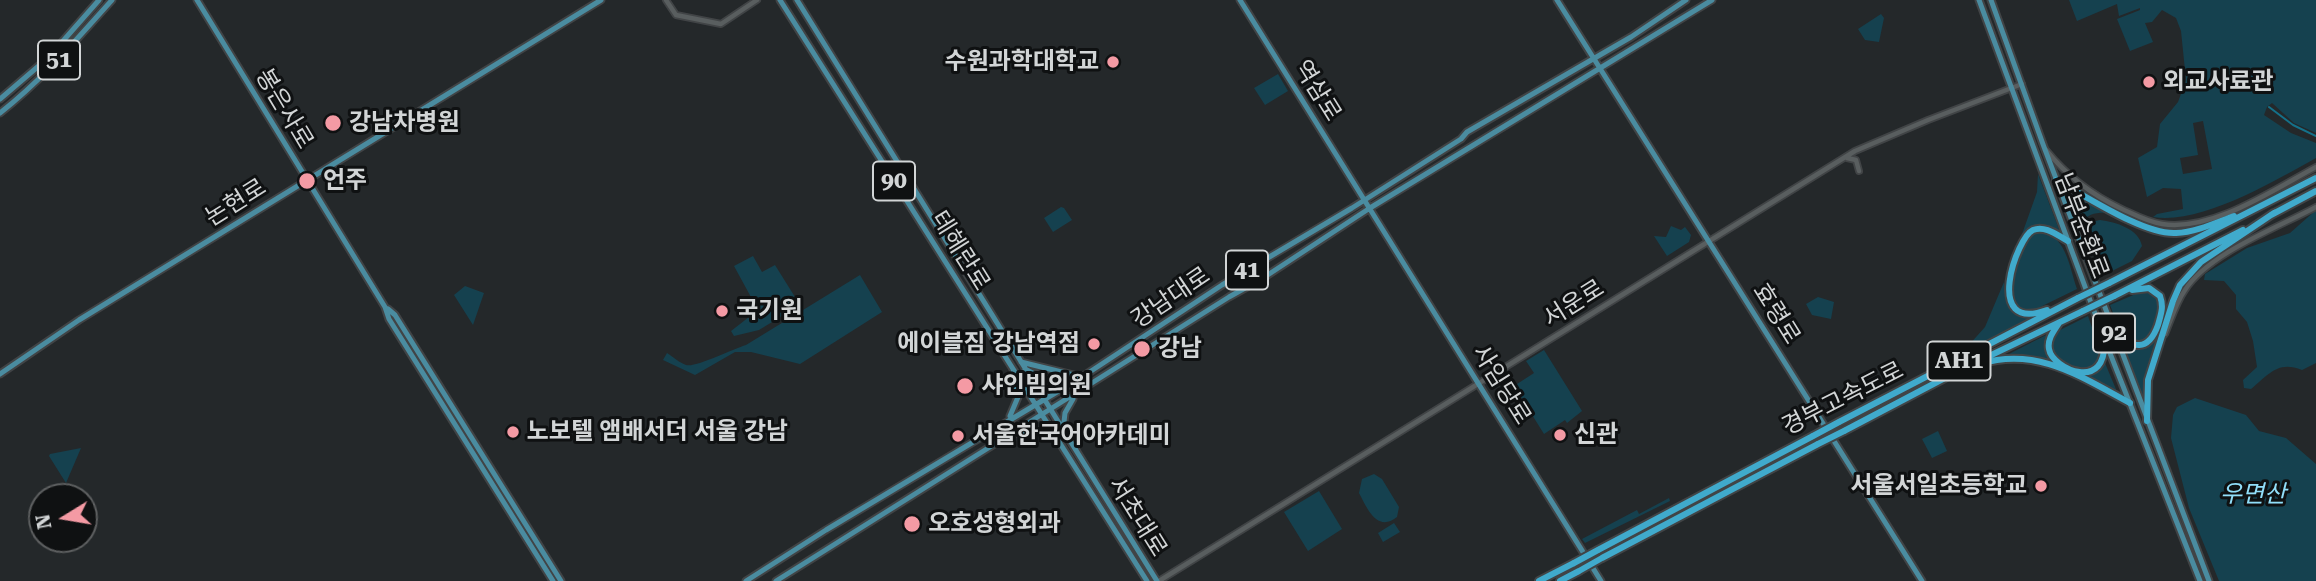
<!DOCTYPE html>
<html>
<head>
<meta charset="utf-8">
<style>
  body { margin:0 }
  #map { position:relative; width:2316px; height:581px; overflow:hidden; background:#24282a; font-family:"Roboto Serif",serif }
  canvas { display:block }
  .north { position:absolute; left:28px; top:483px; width:70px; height:70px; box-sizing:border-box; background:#0f1112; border:2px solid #5d5f60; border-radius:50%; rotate:259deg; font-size:19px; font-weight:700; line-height:28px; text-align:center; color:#d2d5d6 }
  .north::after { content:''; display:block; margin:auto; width:24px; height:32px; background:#f49aa4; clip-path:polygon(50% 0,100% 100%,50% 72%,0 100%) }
</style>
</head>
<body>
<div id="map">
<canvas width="2316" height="581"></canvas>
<div class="north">N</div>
</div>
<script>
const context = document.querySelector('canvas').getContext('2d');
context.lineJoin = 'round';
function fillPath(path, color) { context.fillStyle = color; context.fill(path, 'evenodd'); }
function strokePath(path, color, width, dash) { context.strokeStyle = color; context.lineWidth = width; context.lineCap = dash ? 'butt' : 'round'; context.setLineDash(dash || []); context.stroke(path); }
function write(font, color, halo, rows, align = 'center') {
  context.font = font + ' "Roboto Serif","Noto Sans KR",serif'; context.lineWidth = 6; context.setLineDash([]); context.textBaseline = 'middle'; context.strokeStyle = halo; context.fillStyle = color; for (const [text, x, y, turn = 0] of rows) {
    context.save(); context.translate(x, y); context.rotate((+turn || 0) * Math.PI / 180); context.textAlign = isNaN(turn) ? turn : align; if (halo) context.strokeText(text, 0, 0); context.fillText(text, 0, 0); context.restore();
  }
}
fillPath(new Path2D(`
  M2069,0H2316V133L2294,123L2272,103L2267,107L2264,115L2291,133L2316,143V158C2274,181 2201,225 2153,217L2157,214L2183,209L2181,189L2163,188L2147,197L2138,158L2157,147L2160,124L2178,102L2186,80L2181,31L2176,18L2162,10L2152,22L2145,23L2153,42L2130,51L2117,19L2140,10V8L2119,16L2117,4L2077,21ZM2203,121L2212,169L2183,174L2180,158L2198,155L2193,123Z
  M1881,14L1884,18L1879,42L1865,40L1858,29Z
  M1278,74L1288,91L1265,105L1254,88Z
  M2038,174L2060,232C2044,224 2033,223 2021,237L2037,192Z
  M2070,191L2110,213C2098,212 2088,213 2081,223Z
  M1061,207L1064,208L1072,220L1053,232L1044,218Z
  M2316,210V363L2302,370C2278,360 2269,374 2251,389L2244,388L2243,380L2257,367L2253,341L2247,322L2236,309V295L2224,281L2204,280L2205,274L2247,248L2290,233Z
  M2100,220C2116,222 2139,229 2142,246L2132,261L2100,277L2086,231L2091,222Z
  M1671,226L1681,230L1685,227L1691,235L1689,242L1667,256L1654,236L1666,237Z
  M2036,231C2066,232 2069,266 2077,289L2030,312C2001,301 2010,283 2019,260C2024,246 2023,239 2036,231Z
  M753,256L762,272L775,265L800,305L759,330L734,336L731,331L758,310L734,266Z
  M860,275L882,312L800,364L751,352H735L695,375L663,360L667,353C673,357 680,363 686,365C695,368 733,349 746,345Z
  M2004,282C2006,301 2011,314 2031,316L2032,319L1960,355L1985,327Z
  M465,286L484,293L473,325L454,295Z
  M2145,290C2150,292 2156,294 2158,299C2165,312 2147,358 2124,336C2117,330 2114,314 2110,305Z
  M1818,297L1834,302L1831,319L1812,315L1806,304Z
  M2088,316L2102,356L2092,367L2084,370C2062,362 2045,358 2056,332Z
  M2046,335L2045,351L2053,363L2034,356L2007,355Z
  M2157,336L2144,378V404L2121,343C2136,349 2145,348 2157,336Z
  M1544,350L1582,411L1567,423L1565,420L1544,434L1514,386L1534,373L1526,361Z
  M2105,363L2118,394L2079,374L2094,373Z
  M2195,398L2246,415L2259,431L2286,438L2316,464V581H2219L2189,508L2171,438L2173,415L2177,407Z
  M1938,431L1947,451L1932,458L1922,439Z
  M81,448L66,483L49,456L50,454Z
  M1374,474L1382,479L1399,507L1397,517C1377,533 1367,508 1359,493L1362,479Z
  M1319,491L1342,529L1308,551L1284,512Z
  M1669,498L1670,501L1585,543L1582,539L1637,510L1639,514Z
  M1394,523L1400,532L1383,542L1378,533Z`), '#15414f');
strokePath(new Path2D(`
  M2269,107L2293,125L2316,136`), '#14718a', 2);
const minor = new Path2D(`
  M666,0L676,15L721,24L757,0
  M2046,150C2067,176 2092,195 2122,209C2135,215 2148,222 2162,224C2212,232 2273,190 2316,167
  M1847,158L1856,160L1859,171
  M2165,334C2171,320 2176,303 2185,290C2209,253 2277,228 2316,207
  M1159,581L1855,151L1928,120L2022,84`);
const major = new Path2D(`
  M197,0L385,307L389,319L553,581
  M780,0L1147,581
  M797,0L1157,581
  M1240,0L1601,581
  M1557,0L1922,581
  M1979,0L2104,338L2200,581
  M1991,0L2044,147L2209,581
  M0,99L48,58L99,0
  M0,113C44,78 74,42 112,0
  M388,309L395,315L561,581
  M1021,362L1082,377
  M1025,369L1044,379L1072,383
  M0,374L79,320L601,0
  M1010,416L1018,397L1013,372
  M1063,431L1065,413L1073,399
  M1017,433C1034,429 1044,429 1057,440
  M746,581L826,530L1082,377L1222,285L1352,208L1461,139L1467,132L1631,37L1686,0
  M776,581L1229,297L1263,278L1370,208L1712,0`);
const highway = new Path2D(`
  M2056,180C2086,196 2144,235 2176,233C2196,232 2215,223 2234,216
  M2271,215L2316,191
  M2109,283L2316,178
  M2114,296L2243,230
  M2047,310C1982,334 2017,237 2033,230C2045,225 2057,235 2068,241
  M2059,323C2054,331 2047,339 2049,349C2052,369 2109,394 2104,338
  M2113,332C2133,348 2148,353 2158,325C2161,314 2164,307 2160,296L2149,288L2132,290
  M1980,364C2037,346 2081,377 2130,403
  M2147,421L2148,380L2173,301L2180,285L2201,262L2274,213
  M1839,422L2078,298
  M1844,431L1958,371L2083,311
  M1598,550L1813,436
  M1602,558L1818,444
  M1539,581L1574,563
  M1560,581L1579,571`);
strokePath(minor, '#414446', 8);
strokePath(major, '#414446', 9);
strokePath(highway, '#414446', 10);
strokePath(minor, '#595e5f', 4.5);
strokePath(major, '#4a8ca0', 5);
strokePath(highway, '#40aacc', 6);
const highwayBridge = new Path2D(`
  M2078,298L2109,283
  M2083,311L2114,296
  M1813,436L1839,422
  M1818,444L1844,431
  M1574,563L1598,550
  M1579,571L1602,558`);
strokePath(highwayBridge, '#414446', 10, []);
strokePath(highwayBridge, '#40aacc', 6);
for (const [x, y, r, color] of [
  [1113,62,7,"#f49aa4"],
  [2149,82,7,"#f49aa4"],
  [333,123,9,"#f49aa4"],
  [307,181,9,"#f49aa4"],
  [722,311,7,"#f49aa4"],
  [1094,344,7,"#f49aa4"],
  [1142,349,9,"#f49aa4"],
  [965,386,9,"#f49aa4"],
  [513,432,7,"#f49aa4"],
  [1560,435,7,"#f49aa4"],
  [958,436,7,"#f49aa4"],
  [2041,486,7,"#f49aa4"],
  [912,524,9,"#f49aa4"]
]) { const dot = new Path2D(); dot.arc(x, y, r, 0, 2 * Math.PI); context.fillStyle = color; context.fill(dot); strokePath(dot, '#0f1112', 2.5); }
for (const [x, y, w] of [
  [59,60,42],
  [894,181,42],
  [1247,270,42],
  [2114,333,42],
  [1959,361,63]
]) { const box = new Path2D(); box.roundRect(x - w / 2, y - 19.5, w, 39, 5); context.fillStyle = '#0f1112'; context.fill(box); strokePath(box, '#d2d5d6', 2); }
write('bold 23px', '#d2d5d6', null, [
  ["51",59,60],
  ["90",894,181],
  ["41",1247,270],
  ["92",2114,333],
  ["AH1",1959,361]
]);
write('bold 24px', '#d2d5d6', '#0f1112', [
  ["수원과학대학교",1099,62,"right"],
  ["외교사료관",2163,82],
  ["강남차병원",349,123],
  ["언주",323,181],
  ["국기원",736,311],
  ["에이블짐 강남역점",1080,344,"right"],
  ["강남",1158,349],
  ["샤인빔의원",981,386],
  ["노보텔 앰배서더 서울 강남",527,432],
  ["신관",1574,435],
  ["서울한국어아카데미",972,436],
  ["서울서일초등학교",2027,486,"right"],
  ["오호성형외과",928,524]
], 'left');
write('24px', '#d2d5d6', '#0f1112', [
  ["역삼로",1317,91,58],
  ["봉은사로",284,109,59],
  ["논현로",236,203,-32],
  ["남부순환로",2081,226,69],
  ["테헤란로",960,251,58],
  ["강남대로",1171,298,-34],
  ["서운로",1574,304,-32],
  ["효령로",1776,314,58],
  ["사임당로",1501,385,58],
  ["경부고속도로",1843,399,-27],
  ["서초대로",1137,517,58]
]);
write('italic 24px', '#91def9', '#0f1112', [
  ["우면산",2253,495]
]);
</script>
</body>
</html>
